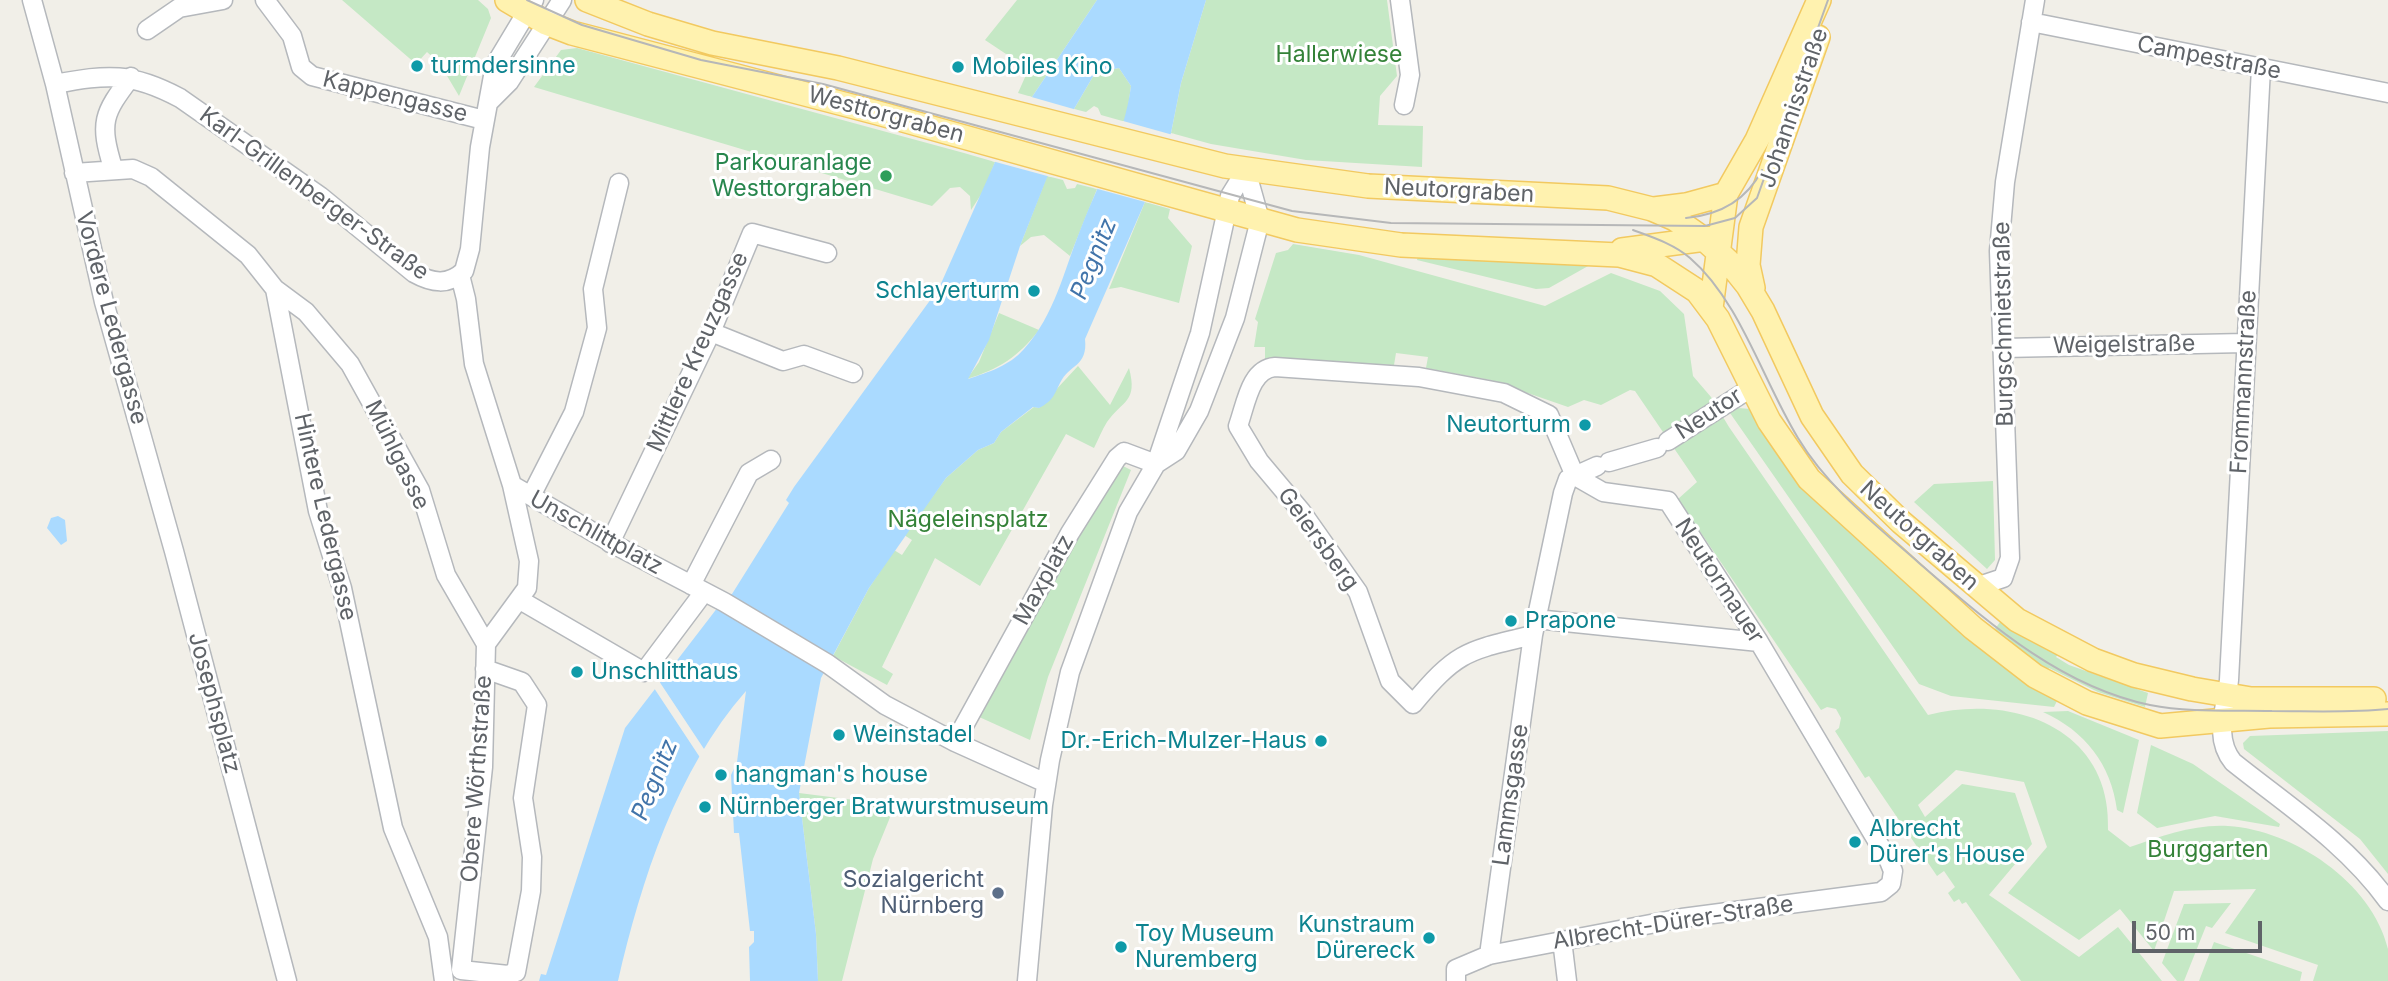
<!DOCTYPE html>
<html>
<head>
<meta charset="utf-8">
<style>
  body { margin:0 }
  #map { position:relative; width:2388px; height:981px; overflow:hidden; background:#f1efe8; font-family:Inter,sans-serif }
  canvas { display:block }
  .scale { position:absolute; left:2132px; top:921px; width:130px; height:32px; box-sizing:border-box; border:4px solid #5f6368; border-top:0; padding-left:9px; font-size:21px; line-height:24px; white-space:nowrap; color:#5f6368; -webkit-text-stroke:5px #fff; paint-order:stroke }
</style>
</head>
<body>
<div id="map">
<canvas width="2388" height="981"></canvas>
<div class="scale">50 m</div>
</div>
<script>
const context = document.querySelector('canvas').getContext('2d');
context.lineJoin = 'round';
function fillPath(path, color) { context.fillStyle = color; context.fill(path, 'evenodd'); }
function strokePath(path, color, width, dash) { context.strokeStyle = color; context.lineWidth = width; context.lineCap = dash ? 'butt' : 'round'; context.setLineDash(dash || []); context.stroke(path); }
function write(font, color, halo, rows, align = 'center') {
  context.font = font + ' Inter,sans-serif'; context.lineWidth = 6; context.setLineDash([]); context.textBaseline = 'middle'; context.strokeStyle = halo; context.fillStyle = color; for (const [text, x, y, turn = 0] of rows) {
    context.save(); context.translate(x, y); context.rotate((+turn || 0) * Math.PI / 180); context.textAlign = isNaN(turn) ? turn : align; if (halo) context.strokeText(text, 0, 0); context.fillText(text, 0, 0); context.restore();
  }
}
fillPath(new Path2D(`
  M342,0H478L488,9L491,18L459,96L440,64L427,52L416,64Z
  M1017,0H1097L1032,97L1018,93L1026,75L1009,56L985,40Z
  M1206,0H1387L1397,76L1380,96L1378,125L1423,126L1422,167L1306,160L1211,144L1171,133L1181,83Z
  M577,48L964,153L995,162L984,190L971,210L970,196L960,187L950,188L932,206L534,87L561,50Z
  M1119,68L1131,86L1126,122L1101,115L1098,108L1094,106L1086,112L1074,109L1095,73Z
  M1047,176L1063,180L1067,189L1075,188L1077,184L1097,189L1070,256L1044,235L1031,237L1020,246Z
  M1145,202L1170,209L1168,218L1192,246L1179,303L1121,287L1109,289Z
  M1293,244L1359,255L1545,306L1611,273L1660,291L1684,314L1693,376L1711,397L1729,427L1928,715C2014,693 2112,729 2108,830L2130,847C2162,836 2194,824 2228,826C2293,830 2372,882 2388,949C2388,959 2388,971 2388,981H2313L2318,965L2225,933L2256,889L2174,891L2154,951L2120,909L2079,940L2008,893L2047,847L2024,782L1956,770L1918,805L1925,817L1962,784L2015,793L2032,844L1989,895L2079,957L2118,927L2162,981H2021L1966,902L1962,904L1959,899L1954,902L1948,893L1955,887L1944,871L1937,876L1869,776L1865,778L1835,731L1839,728L1841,718L1836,709L1827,707L1821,710L1678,499L1697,482L1635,391L1630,390L1601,405L1584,400L1568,407L1490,380L1426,368L1428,357L1396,353L1394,365L1265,359V347H1254L1258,322L1255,319L1276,253L1288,250Z
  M1418,253L1597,261L1549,288L1536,289L1417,260Z
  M999,313L1039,330C1018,357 999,369 967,379L979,362Z
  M1078,366L1110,405L1129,368C1138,402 1123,400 1107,422C1102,430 1098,440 1094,448L1066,434L980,586L935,558L882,667L893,674L887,685L833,656L869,588L894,550L902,555L912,540L904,535L946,478L978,450L994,443L1001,432L1034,407L1039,408Z
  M1738,408L1751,409L2058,699L2054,707L1951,696L1919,684L1730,413Z
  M1123,466L1131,470L1048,677L1030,740L977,716L1075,536Z
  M1993,481L1995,560L1987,569L1914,502L1934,484Z
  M2003,618L2059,653L2056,657L2069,665L2148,693L2145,707L2098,692L2049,668L2046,672L1992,633Z
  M2068,711L2139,740L2123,813L2117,810C2111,764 2085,731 2043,712Z
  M2388,731V874L2360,839L2244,749L2243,743L2250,736Z
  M2151,745L2193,764L2280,824L2279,827L2215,816L2157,828L2137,813Z
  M799,793L862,801L893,810L873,859L842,981H818L816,934Z
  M2231,903L2212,928L2206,926L2184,981H2177L2162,963L2184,904Z
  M2214,942L2302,972L2300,981H2199Z`), '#c5e8c5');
fillPath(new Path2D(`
  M1097,0H1206L1181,83L1171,133L1145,202L1085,339C1088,367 1069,364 1060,383C1054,395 1053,401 1039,408L1033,407L1001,432L994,443L978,450L946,478L869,588L821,678L799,793L816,934L818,981H750L749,947L754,942V931H750L739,833H734L731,775L737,762L746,691C677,769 641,881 618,981H539L541,974L546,975L625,728L728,594H732L789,503L786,500L794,487L939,288L995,162L1032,97ZM1119,68L1131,86C1124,139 1100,179 1081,228C1064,270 1055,315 1024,349C1009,366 989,372 968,379L989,340L1020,246L1074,109L1095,73Z
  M58,516L65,520L67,541L61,545L47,528L51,518Z`), '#aadaff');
fillPath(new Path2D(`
  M1028,96L1077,110L1051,177L992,161Z
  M1123,121L1173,135L1175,130L1149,203L1094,188Z
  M659,681L706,752L701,759L654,688Z`), '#f1efe8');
const minor = new Path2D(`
  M32,0L55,84L104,302L174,551L287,981
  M265,0L292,36L301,67L312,76L484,120
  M1400,0L1410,75L1404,105
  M2031,22L2388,93
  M147,30L179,8L223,0
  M2261,68L2229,680C2226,708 2213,737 2233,762C2288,806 2346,843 2388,901
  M55,84C108,74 131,72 180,98L320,196L414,273C432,283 448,286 464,271L470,249L480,147L495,65L534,0
  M490,101L509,82L562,0
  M113,168C99,122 103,114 131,77
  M74,173L133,169L151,177L248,255L275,289L318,511L342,588L393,828L438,937L444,981
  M460,275L466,299L474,364L512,485L529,561L527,588L486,644L483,767L461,970L508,975L516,972L531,891L532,857L523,798L537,705L522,682L485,669
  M275,289L306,312L350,364L420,490L446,575L486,644
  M711,332L783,361L804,355L853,373
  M2003,348L2245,343
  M1668,441L1751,388
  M1609,462L1657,448
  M1156,464L1176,451L1199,411L1235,318L1260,220L1246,170
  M512,485L617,546L724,602L828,664L885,705L955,742L1046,783
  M531,496L574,412L597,328L593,289L619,183
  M610,543L711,332L752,233L827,253
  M691,585L749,473L771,460
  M1976,587L2003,578L2010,558L1999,251L2005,182L2035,0
  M520,600L644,672L704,592
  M1536,619L1759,642
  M955,742L1070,533L1117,458L1124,452L1156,464
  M1562,940L1567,981
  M1489,955L1533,635L1563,493L1568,479L1597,466
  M1027,981L1043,805L1050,760L1070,672L1128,512L1156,464L1200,333L1230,196L1246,170
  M1456,981V969L1489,955L1682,918L1881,892L1891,884L1893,871L1889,861L1759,642L1668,501L1603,492L1575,476L1549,415L1504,393L1419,377L1275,367C1250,369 1246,404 1238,426L1259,461L1301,511L1358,592L1390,681L1413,704C1458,650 1467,651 1533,635`);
const major = new Path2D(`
  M507,0L546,23L572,33L878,113L1297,230L1401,245L1619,255L1657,265L1697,291L1718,319L1769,421L1809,479L1973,628L2035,676L2087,703L2160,726L2269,716L2388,714
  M587,0L648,24L712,43L838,68L1225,166L1368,186L1608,198L1652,209L1675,219L1705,240L1728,261L1748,286L1763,311L1812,416L1852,474L1901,522L2017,620L2093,660L2134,675L2192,689L2251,699H2374
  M1654,209L1686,205L1726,194
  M1622,250L1713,238
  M1753,288L1748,265L1751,227L1818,37
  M1711,308L1726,194L1757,140L1819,0`);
strokePath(minor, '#b5b8bc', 21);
strokePath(major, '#f2c960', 26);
strokePath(minor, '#fff', 18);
strokePath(major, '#fff2af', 23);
strokePath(new Path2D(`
  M527,0L582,25L701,60L823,84L1292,211L1391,223L1705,226L1735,218L1757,198L1828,0
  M1686,218C1719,215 1746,201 1762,170
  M1633,230C1652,237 1674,244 1690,258C1740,301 1763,381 1798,438C1828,488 1876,525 1919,563C1988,622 2059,686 2150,705C2190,713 2231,710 2272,711C2310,711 2350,713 2388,709`), '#b6b7b8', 2);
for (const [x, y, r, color] of [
  [417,66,7,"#0f9aa8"],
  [958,67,7,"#0f9aa8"],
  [886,176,7,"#2e9e5b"],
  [1034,291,7,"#0f9aa8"],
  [1585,425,7,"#0f9aa8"],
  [1511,621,7,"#0f9aa8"],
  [577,672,7,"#0f9aa8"],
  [839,735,7,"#0f9aa8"],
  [1321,741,7,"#0f9aa8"],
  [721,775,7,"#0f9aa8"],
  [705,807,7,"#0f9aa8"],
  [1855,842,7,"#0f9aa8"],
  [998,893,7,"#5c6f8a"],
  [1429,938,7,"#0f9aa8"],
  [1121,947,7,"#0f9aa8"]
]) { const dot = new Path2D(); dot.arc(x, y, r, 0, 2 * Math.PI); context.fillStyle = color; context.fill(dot); strokePath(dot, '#fff', 2.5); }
write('23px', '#348238', '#fff', [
  ["Hallerwiese",1339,55],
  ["Nägeleinsplatz",968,520],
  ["Burggarten",2208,850]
]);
write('23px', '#5f6368', '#fff', [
  ["Campestraße",2209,58,11],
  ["Kappengasse",395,97,14],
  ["Johannisstraße",1794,108,-71],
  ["Westtorgraben",886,115,15],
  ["Neutorgraben",1459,191,3],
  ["Karl-Grillenberger-Straße",314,194,36],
  ["Vordere Ledergasse",111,318,75],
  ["Burgschmietstraße",2004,324,-91],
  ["Weigelstraße",2124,345,-1],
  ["Mittlere Kreuzgasse",698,352,-66],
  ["Frommannstraße",2244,382,-87],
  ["Neutor",1709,414,-33],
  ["Mühlgasse",397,455,64],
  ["Hintere Ledergasse",325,517,77],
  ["Unschlittplatz",596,533,29],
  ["Neutorgraben",1919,536,42],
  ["Geiersberg",1318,539,54],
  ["Maxplatz",1044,580,-61],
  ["Neutormauer",1719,581,57],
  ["Josephsplatz",214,703,75],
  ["Obere Wörthstraße",477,779,-86],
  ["Lammsgasse",1511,795,-82],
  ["Albrecht-Dürer-Straße",1673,923,-9]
]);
write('23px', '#0d838f', '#fff', [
  ["turmdersinne",431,66],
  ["Mobiles Kino",972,67],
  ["Schlayerturm",1020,291,"right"],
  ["Neutorturm",1571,425,"right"],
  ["Prapone",1525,621],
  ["Unschlitthaus",591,672],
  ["Weinstadel",853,735],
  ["Dr.-Erich-Mulzer-Haus",1307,741,"right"],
  ["hangman's house",735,775],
  ["Nürnberger Bratwurstmuseum",719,807],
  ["Albrecht",1869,829],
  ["Dürer's House",1869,855],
  ["Kunstraum",1415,925,"right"],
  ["Dürereck",1415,951,"right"],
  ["Toy Museum",1135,934],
  ["Nuremberg",1135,960]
], 'left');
write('23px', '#27864d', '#fff', [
  ["Parkouranlage",872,163],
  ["Westtorgraben",872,189]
], 'right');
write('23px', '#4e5e75', '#fff', [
  ["Sozialgericht",984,880],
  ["Nürnberg",984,906]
], 'right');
write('italic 24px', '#4174aa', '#fff', [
  ["Pegnitz",1094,259,-68],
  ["Pegnitz",655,780,-68]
]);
</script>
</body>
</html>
